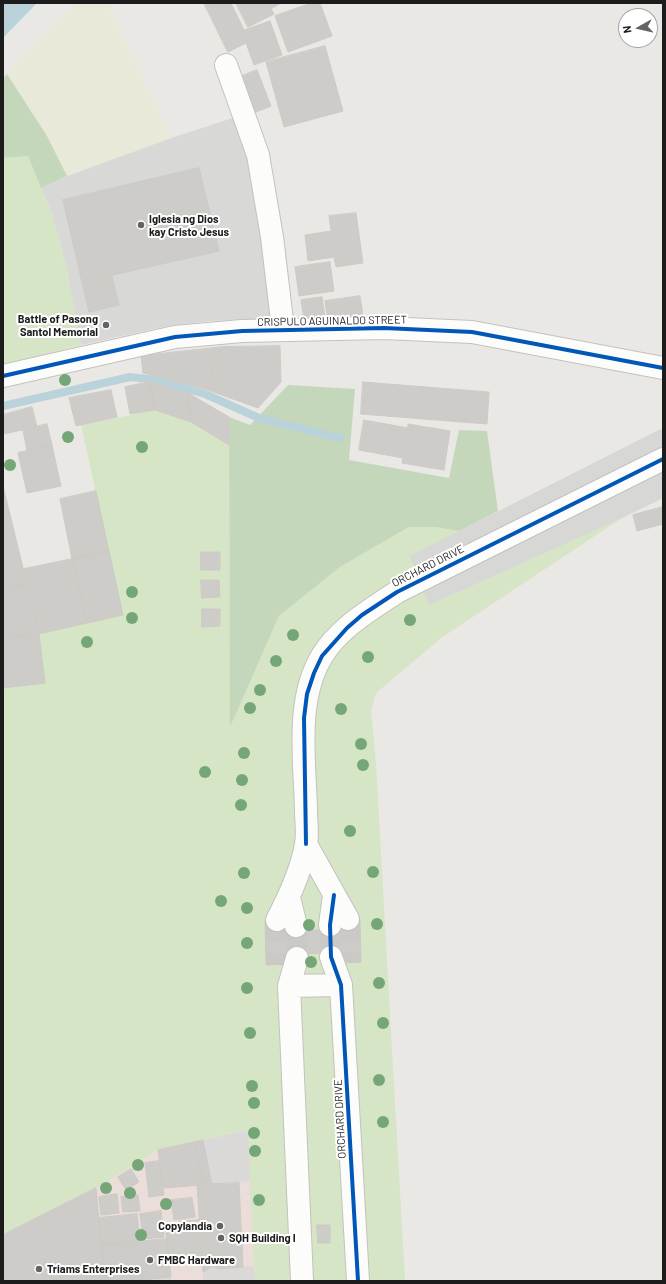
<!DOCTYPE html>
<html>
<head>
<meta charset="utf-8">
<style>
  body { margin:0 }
  #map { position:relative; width:666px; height:1284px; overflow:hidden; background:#eae8e4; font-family:Barlow,sans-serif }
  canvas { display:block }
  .frame { position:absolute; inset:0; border:4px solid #1c1c1c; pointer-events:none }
  .north { position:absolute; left:618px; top:8px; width:40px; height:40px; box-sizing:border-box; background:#fff; border:1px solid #a4a4a4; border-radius:50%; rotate:262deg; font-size:11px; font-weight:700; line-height:16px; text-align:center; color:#1c1c1c }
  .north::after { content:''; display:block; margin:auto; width:14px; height:18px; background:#646362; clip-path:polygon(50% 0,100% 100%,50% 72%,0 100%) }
</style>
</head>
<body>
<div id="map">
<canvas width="666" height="1284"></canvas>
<div class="frame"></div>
<div class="north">N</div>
</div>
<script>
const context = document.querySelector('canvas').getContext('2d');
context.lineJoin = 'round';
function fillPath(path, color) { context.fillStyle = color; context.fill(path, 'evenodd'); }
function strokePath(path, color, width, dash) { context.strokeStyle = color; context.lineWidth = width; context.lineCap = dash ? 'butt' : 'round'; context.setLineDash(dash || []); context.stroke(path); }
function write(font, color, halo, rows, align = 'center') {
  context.font = font + ' Barlow,sans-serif'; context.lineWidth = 4; context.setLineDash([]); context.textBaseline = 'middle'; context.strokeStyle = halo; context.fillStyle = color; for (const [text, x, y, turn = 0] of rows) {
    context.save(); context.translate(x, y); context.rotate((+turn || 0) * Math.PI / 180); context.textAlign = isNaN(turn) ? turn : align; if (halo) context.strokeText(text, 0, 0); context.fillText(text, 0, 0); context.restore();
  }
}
fillPath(new Path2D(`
  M248,1130L255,1281H3V1235L96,1188L158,1150Z`), '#ebddda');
fillPath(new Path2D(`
  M239,116L255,170L271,318L210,321L167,326L81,345L66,266L51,211L41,188L67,176L171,138Z`), '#d8d8d6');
fillPath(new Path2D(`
  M76,3H108L171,138L67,176L47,136L7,74Z`), '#e8e9d8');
fillPath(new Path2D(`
  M28,156L51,211L66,266L81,345L3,365V158Z
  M155,410L191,422L229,445L230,726L279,616L340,567L409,527H435L459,531L663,428V498L622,518L465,622L440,639L376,693L371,711L376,763L405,1281H255L247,1130L158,1150L96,1188L3,1235V688L45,683L39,634L123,615L81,425Z`), '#d6e5c5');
fillPath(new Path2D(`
  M7,74L47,136L67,176L41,188L28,156L3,158V79Z
  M288,385L355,389L349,460L449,478L459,430L487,431L498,511L459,531L435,527H409L340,567L279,616L230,727L229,417L250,425Z`), '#c5d7bb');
fillPath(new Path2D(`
  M248,1130L250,1181L212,1185L203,1140Z
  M212,1266L220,1269L254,1266L255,1281H203V1272Z
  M171,1277V1281H132Z`), '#dad9d8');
fillPath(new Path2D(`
  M3,3H37L3,38Z`), '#bad3db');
fillPath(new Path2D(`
  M663,428V498L622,518L429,605L410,556Z`), '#d7d7d5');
strokePath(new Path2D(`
  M3,406L130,377L156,380L205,394L259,418L340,438`), '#bad3db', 8);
const building = new Path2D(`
  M204,3H231L244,30L270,21L282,55L254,65L246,43L228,52Z
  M236,3H281L271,9L274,14L248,27Z
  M312,3H320L332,36L288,52L275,16Z
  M325,46L343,111L284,127L266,62Z
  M257,70L271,106L251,114L237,78Z
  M199,168L219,251L82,282L63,200Z
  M356,213L363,263L336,267L334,257L308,261L305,235L331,231L329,216Z
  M330,262L334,291L299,296L295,267Z
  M112,276L119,305L89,312L82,282Z
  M360,296L364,322L329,328L325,301Z
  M322,297L326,323L305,326L301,300Z
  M280,346L281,382L258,408L205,389L222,347Z
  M222,347L205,389L143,373L141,356Z
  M150,382L155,410L130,414L125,387Z
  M150,382L188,393L191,422L155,410Z
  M363,382L489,392L487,424L361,414Z
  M111,390L117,417L76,426L69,398Z
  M188,393L229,417V445L191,422Z
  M32,407L37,427L3,434V415Z
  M364,420L408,428V424L450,431L444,470L402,463L403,458L359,450Z
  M47,424L52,445L27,451L23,430Z
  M52,445L61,486L27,493L18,453Z
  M3,486L27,584L3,588Z
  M96,491L109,551L72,559L60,499Z
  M663,507V524L637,531L633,515Z
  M109,551L123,615L87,623L72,559Z
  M201,552H220V570H201Z
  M72,559L87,623L39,634L24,569Z
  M201,580H219L220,597L202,598Z
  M27,584L39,634L3,638V588Z
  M202,609H220V626L202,627Z
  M39,634L45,683L3,688V638Z
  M337,919H360L361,962L338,963L324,953L304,954L290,964L266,965L265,921L277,920L303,930H323Z
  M203,1140L212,1185H203L195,1142Z
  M195,1142L203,1185L163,1188L158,1150Z
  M159,1161L164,1195L149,1197L145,1163Z
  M131,1169L139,1182L126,1190L118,1177Z
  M239,1183L243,1267L220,1269L212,1266L203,1272L197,1185Z
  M96,1188L105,1281H3V1235Z
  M117,1194L119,1213L101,1215L99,1197Z
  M138,1195L140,1211L123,1212L121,1197Z
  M192,1198L195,1217L174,1220L171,1200Z
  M161,1211L164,1237L143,1239L140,1214Z
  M137,1214L140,1242L102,1245L99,1218Z
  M199,1220L201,1256L169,1258L166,1233L180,1232L179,1222Z
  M317,1225H330V1243H318Z
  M167,1239L171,1277L132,1281H105L102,1245Z`);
fillPath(building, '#ceccc9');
strokePath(building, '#cdcac6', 1);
strokePath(new Path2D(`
  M348,919L349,963
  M277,920L278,965
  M330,925L331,957
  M296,926L297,958`), '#cbc9c6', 22, [22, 11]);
const minor = new Path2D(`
  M226,65L258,155L272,237L283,329
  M3,376L175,337L242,331L384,328L472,332L663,368
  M306,844L348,919
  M289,897L296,926
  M277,920C288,899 302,869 306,844C308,834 306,821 306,811C305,762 295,700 322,656C339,628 370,610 397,592L663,459
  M330,925L334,895
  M331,957L341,985L358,1281
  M297,958L289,986L302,1281
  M289,986L341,985`);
strokePath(minor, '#c3c2c0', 24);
strokePath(minor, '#fcfcfb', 22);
strokePath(new Path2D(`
  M3,376L175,337L242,331L384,328L472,332L663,368
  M306,844L304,718L307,694L314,673L322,656L347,628L362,615L397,592L663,459
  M334,895L330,925L331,957L341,985L358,1281`), '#0057b8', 4);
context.fillStyle = '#74a677';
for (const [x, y] of [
  [65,380],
  [68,437],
  [142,447],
  [10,465],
  [132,592],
  [132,618],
  [410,620],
  [293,635],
  [87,642],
  [368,657],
  [276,661],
  [260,690],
  [250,708],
  [341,709],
  [361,744],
  [244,753],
  [363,765],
  [205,772],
  [242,780],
  [241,805],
  [350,831],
  [373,872],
  [244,873],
  [221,901],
  [247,908],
  [377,924],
  [309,925],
  [247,943],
  [311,962],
  [379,983],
  [247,988],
  [383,1023],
  [250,1033],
  [379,1080],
  [252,1086],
  [254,1103],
  [383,1122],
  [254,1133],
  [255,1151],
  [138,1165],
  [106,1188],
  [130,1193],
  [259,1200],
  [166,1204],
  [141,1235]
]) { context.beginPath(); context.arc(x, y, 6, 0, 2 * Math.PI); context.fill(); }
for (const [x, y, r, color] of [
  [141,225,4,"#646362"],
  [106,325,4,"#646362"],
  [220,1226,4,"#646362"],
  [221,1238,4,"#646362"],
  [150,1260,4,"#646362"],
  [39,1269,4,"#646362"]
]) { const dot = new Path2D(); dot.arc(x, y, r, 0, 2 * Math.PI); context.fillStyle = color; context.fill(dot); strokePath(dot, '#fff', 1.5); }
write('bold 11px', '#1c1c1c', '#fff', [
  ["Iglesia ng Dios",149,219],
  ["kay Cristo Jesus",149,232],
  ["Battle of Pasong",98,319,"right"],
  ["Santol Memorial",98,332,"right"],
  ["Copylandia",212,1226,"right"],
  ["SQH Building I",229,1238],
  ["FMBC Hardware",158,1260],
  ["Triams Enterprises",47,1269]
], 'left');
write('11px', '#1c1c1c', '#fff', [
  ["CRISPULO AGUINALDO STREET",332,321,-1],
  ["ORCHARD DRIVE",428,566,-27],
  ["ORCHARD DRIVE",340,1119,-93]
]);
</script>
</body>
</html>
